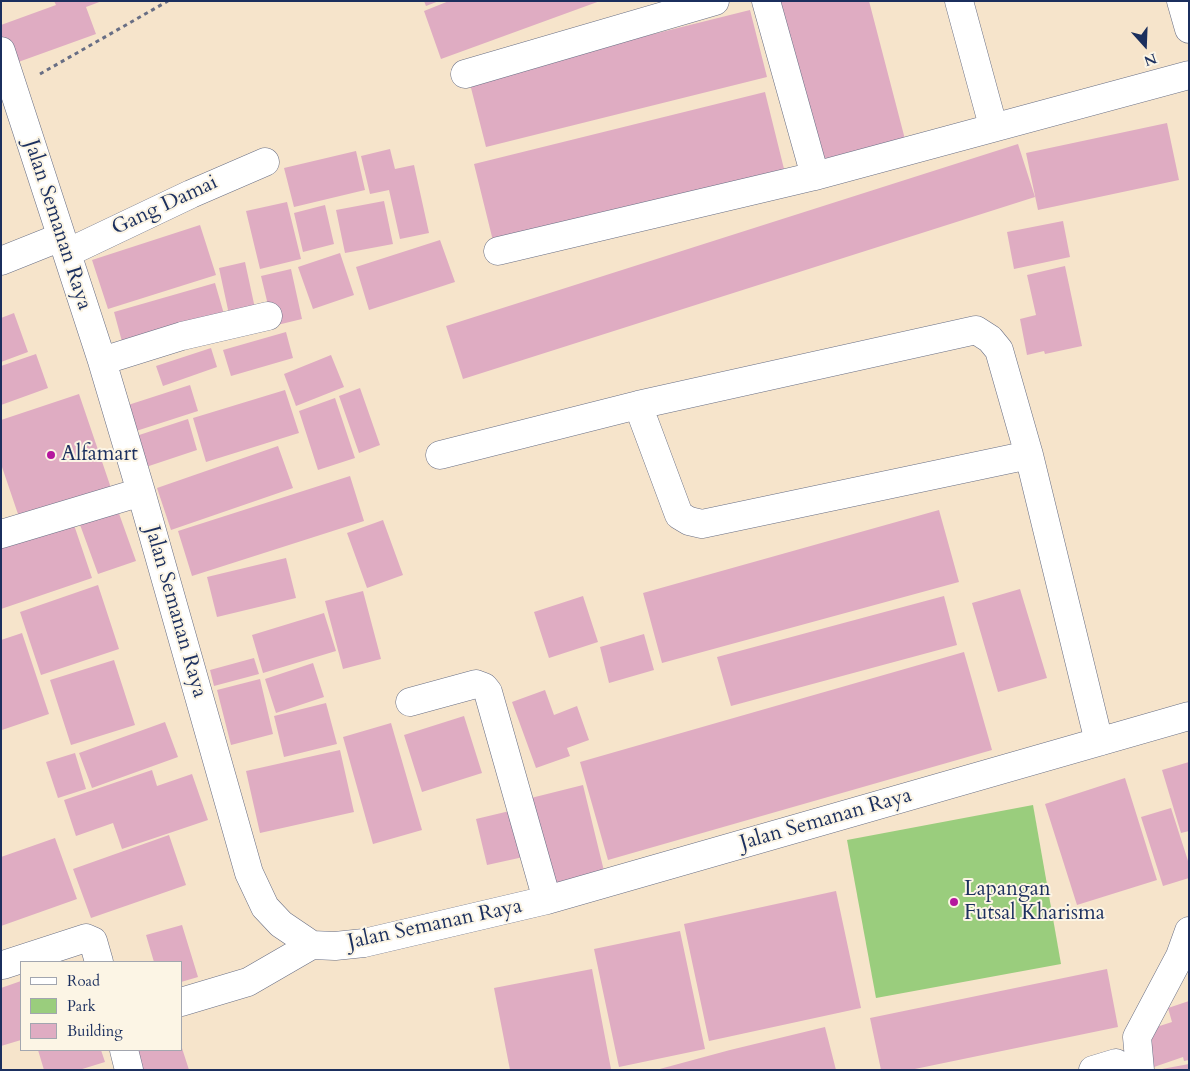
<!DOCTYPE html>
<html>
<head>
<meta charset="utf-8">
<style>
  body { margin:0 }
  #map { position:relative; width:1190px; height:1071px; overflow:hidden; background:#f6e4cb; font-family:Cardo,serif }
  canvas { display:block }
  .frame { position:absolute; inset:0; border:2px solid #1b2f5e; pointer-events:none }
  .legend { position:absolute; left:20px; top:961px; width:162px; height:90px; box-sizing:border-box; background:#fcf5e5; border:1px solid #a2a6af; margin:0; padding:6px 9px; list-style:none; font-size:15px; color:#1b2f5e }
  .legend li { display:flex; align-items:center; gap:10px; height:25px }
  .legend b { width:25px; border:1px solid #a2a6af }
  .north { position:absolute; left:1120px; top:20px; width:50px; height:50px; -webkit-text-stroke:4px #fcf5e5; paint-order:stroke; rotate:160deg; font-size:14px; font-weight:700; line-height:20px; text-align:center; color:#1b2f5e }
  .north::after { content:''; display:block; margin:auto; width:18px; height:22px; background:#1b2f5e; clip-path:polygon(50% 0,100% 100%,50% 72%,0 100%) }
</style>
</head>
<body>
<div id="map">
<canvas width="1190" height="1071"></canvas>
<div class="frame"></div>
<ul class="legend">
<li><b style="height:6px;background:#fff"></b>Road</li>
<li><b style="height:14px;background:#9acd7d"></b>Park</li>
<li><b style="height:14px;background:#dfacc2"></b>Building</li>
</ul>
<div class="north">N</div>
</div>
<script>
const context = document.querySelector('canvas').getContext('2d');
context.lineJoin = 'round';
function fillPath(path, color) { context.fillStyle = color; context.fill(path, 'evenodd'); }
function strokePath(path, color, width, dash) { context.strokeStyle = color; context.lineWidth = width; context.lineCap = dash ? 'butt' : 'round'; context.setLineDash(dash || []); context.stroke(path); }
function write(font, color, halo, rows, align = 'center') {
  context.font = font + ' Cardo,serif'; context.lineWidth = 4; context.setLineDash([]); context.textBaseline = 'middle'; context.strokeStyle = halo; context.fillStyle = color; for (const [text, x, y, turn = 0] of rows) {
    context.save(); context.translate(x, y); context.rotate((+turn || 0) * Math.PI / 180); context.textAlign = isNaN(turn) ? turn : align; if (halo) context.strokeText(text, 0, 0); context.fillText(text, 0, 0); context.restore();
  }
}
fillPath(new Path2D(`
  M1033,805L1061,964L876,998L847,840Z`), '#9acd7d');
fillPath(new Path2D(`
  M54,1H102L86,7L96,34L10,65L1,42V25L56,5Z
  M424,1H439L426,6Z
  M449,1H600L441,59L424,11Z
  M775,1H869L907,147L820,170Z
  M750,10L767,77L486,147L469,80Z
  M765,92L785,173L494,245L474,164Z
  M1167,123L1179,180L1038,210L1026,153Z
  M1018,144L1035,197L463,379L446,326Z
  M390,149L395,169L414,165L429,233L400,239L389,190L370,194L361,156Z
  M356,151L365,190L294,207L284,168Z
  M384,201L393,244L345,253L336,210Z
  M287,202L301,259L260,269L246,211Z
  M325,205L334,244L303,252L294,213Z
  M1063,221L1070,257L1014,269L1007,232Z
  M200,225L216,275L108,309L92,260Z
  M440,240L455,282L369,310L356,267Z
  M340,253L354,295L313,309L298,267Z
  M245,262L256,313L230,319L219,268Z
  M1065,266L1082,346L1045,354L1044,351L1027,355L1020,319L1036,315L1027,275Z
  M291,269L302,319L273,326L261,276Z
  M215,283L226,321L124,349L114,312Z
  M14,313L28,352L1,362V318Z
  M286,332L293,358L231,376L223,350Z
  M211,348L217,367L163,386L156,366Z
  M36,354L48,388L1,405V366Z
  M331,355L344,387L296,406L284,374Z
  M190,385L198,411L133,432L125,406Z
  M360,388L380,445L359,453L339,396Z
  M285,390L299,433L206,462L193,418Z
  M79,394L111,488L20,520L1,464V420Z
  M335,398L355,458L318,470L299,411Z
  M188,419L197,450L140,469L130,438Z
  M278,446L293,488L171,530L157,488Z
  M350,476L364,521L192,576L178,531Z
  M117,508L136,561L98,574L79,522Z
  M939,510L959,582L662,663L643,593Z
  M383,520L403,575L367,588L347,533Z
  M73,522L92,578L1,609V546Z
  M286,558L296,598L217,617L207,577Z
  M98,585L119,649L41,675L20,612Z
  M1020,589L1047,678L998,692L972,603Z
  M363,591L381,659L343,669L325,601Z
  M583,596L598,642L549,658L534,612Z
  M944,596L957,645L731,706L717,657Z
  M324,613L336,651L263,673L252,635Z
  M22,633L49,714L2,730L1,640Z
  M644,634L654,670L609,683L600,647Z
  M964,652L992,750L608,860L580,762Z
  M254,658L259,674L214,686L210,670Z
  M114,660L135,725L71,745L50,680Z
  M313,663L324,697L276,713L265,679Z
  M260,679L273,734L231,745L217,690Z
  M545,690L554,715L577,706L589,740L567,748L570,756L536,768L512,702Z
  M326,703L337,744L284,757L274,716Z
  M464,716L482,773L422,792L404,735Z
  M165,722L178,757L92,788L79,753Z
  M391,723L422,830L373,844L343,737Z
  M340,750L354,812L260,833L246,771Z
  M75,753L86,789L58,798L46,762Z
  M1189,762V831L1181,833L1162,770Z
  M152,770L157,786L192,774L208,820L122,849L113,823L76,836L64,800Z
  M1125,778L1157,880L1077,905L1045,804Z
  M583,785L604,871L544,886L523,800Z
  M1171,808L1189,864V878L1163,886L1141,817Z
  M518,809L528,856L487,865L476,819Z
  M169,835L186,885L91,918L73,869Z
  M55,838L77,899L1,926V857Z
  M836,891L861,1008L709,1041L684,924Z
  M182,925L198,977L181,982V962H154L146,935Z
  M680,931L705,1049L619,1067L594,949Z
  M592,969L611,1069L510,1070L494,988Z
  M1107,969L1118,1027L910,1070H881L870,1018Z
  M21,981V1040L1,1046V988Z
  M1189,1001V1060L1184,1061L1183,1057L1154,1067L1144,1031L1172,1022L1168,1008Z
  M825,1027L836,1070H656L730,1050Z
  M181,1045L189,1070H137L131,1050H181Z
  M38,1050H101L105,1062L79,1070H44Z
  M1189,1064V1070H1162V1069Z`), '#dfacc2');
const minor = new Path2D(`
  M766,1L815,176
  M959,1L993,126
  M1181,1L1189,29
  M1,51L102,361L141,492L249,873L265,907L281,924L312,945L335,946L364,943L547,900L1189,716
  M465,74L715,1
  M498,251L815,176L1189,75
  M67,253L191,194L265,162
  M1,261L61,237
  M102,361L182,336L268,316
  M638,405L679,515L689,521L702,524L1029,455
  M440,455L638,405L976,330L990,339L999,350L1029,455L1099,742
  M1,534L141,492
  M410,702L476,684L484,687L488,692L547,900
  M3,965L86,938L93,941L99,962
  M181,1002L248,982L312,945
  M124,1050L129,1070
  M1093,1070L1116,1063
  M1140,1070L1137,1037L1180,956L1189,931`);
strokePath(minor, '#686e84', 29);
strokePath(new Path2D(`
  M40,74L168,1`), '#686e84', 3, [4, 4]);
strokePath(minor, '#fff', 28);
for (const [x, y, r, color] of [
  [51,455,5,"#b5179e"],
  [954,902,5,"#b5179e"]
]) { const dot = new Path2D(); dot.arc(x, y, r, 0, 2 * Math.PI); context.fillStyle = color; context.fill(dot); strokePath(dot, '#fcf5e5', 2); }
write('21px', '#1b2f5e', '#fcf5e5', [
  ["Gang Damai",165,206,-25],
  ["Jalan Semanan Raya",57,225,72],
  ["Jalan Semanan Raya",175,612,74],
  ["Jalan Semanan Raya",826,820,-16],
  ["Jalan Semanan Raya",435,925,-12]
]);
write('21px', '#1b2f5e', '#fcf5e5', [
  ["Alfamart",61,455],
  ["Lapangan",964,890],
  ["Futsal Kharisma",964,914]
], 'left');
</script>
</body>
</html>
